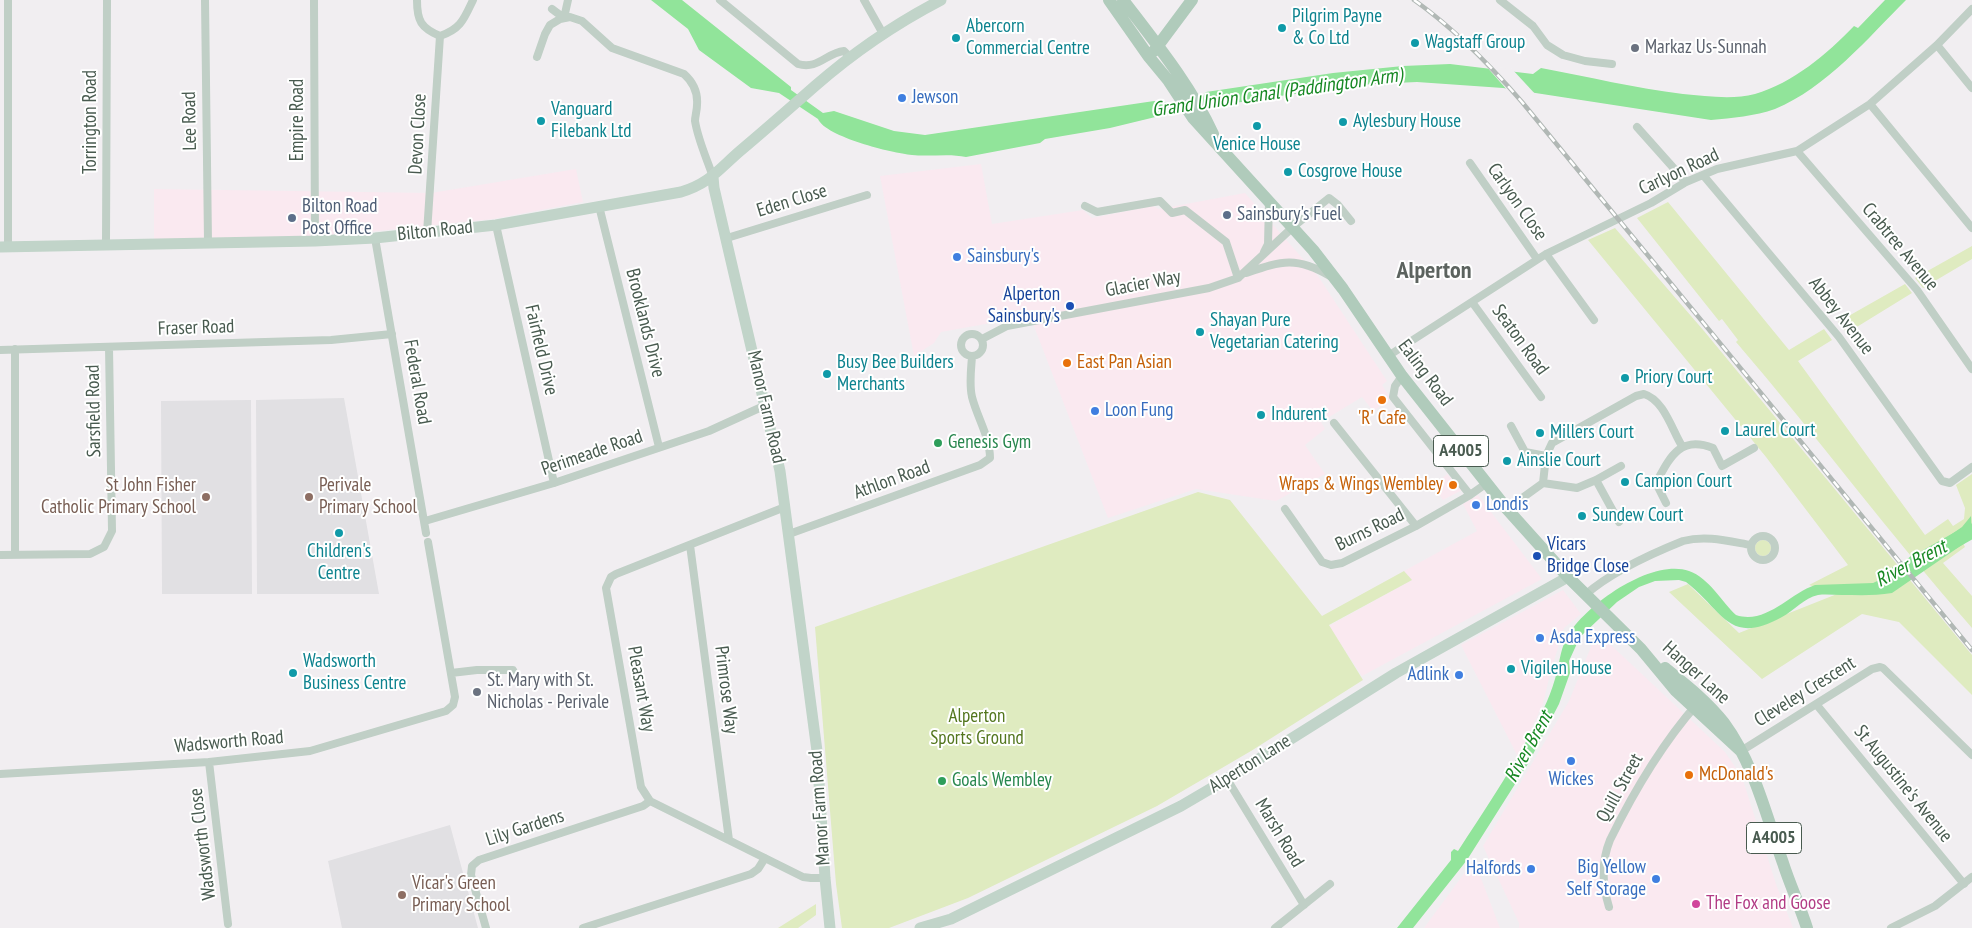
<!DOCTYPE html>
<html>
<head>
<meta charset="utf-8">
<style>
  body { margin:0 }
  canvas { display:block; background:#f1eef1 }
</style>
</head>
<body>
<canvas width="1972" height="928"></canvas>
<script>
const context = document.querySelector('canvas').getContext('2d');
context.lineJoin = 'round';
function fillPath(path, color) { context.fillStyle = color; context.fill(path, 'evenodd'); }
function strokePath(path, color, width, dash) { context.strokeStyle = color; context.lineWidth = width; context.lineCap = dash ? 'butt' : 'round'; context.setLineDash(dash || []); context.stroke(path); }
function write(font, color, halo, rows, align = 'center') {
  context.font = font + ' "PT Sans Narrow",sans-serif'; context.lineWidth = 4; context.setLineDash([]); context.textBaseline = 'middle'; context.strokeStyle = halo; context.fillStyle = color; for (const [text, x, y, turn = 0] of rows) {
    context.save(); context.translate(x, y); context.rotate((+turn || 0) * Math.PI / 180); context.textAlign = isNaN(turn) ? turn : align; if (halo) context.strokeText(text, 0, 0); context.fillText(text, 0, 0); context.restore();
  }
}
fillPath(new Path2D(`
  M981,164L992,224L1083,210L1092,218L1153,206L1159,209L1245,193L1318,276L1387,381L1382,385L1391,399L1373,411L1362,397L1321,422L1325,429L1305,445L1325,474L1276,501L1196,489L1108,518L1030,316L941,332L934,343L914,356L880,176Z
  M576,169L583,202L493,219L310,238L154,241V189L431,193Z
  M1447,474L1462,490L1443,500L1433,486Z
  M1478,495L1542,579L1362,676L1329,626L1412,580L1404,571L1477,531L1463,504Z
  M1563,590L1581,614L1564,628L1550,674L1543,704L1518,757L1461,645Z
  M1597,632L1725,752L1742,777L1776,884L1793,928H1519V923L1483,846L1569,701Z
  M1474,860L1500,928H1424Z`), '#fae9f0');
fillPath(new Path2D(`
  M344,398L379,594H257L256,400Z
  M251,400L252,594H162L161,401Z
  M450,825L478,928H342L328,861Z`), '#e1e0e3');
fillPath(new Path2D(`
  M1668,202L1789,350L1824,329L1832,340L1798,361L1925,535L1948,519L1953,526L1964,519L1965,508L1956,485L1972,474V529L1961,539L1965,547L1943,563L1972,596V628C1890,535 1817,436 1736,342L1738,340L1722,319L1719,321L1637,218Z
  M1615,228L1704,331L1972,655V695L1899,622L1862,614L1762,679L1669,592L1688,584L1739,633L1837,594L1809,585L1848,565L1766,457L1588,240Z
  M1972,246V259L1923,288L1915,278Z
  M1905,284L1912,293L1847,333L1838,322Z
  M1198,492L1230,500L1322,616L1404,571L1412,580L1329,625L1363,680L1251,751L1157,806L968,898L889,928H842L836,884L815,627Z
  M1755 548a8 8 0 1 1 16 0a8 8 0 1 1-16 0Z
  M816,904V915L798,928H778Z`), '#dfebc0');
fillPath(new Path2D(`
  M651,0H682L791,87V90L823,113L834,111L894,131L925,135L1154,101L1169,103L1203,96L1206,92L1333,73L1403,66L1450,64L1533,74L1541,68C1589,77 1635,88 1683,94C1706,96 1732,100 1755,94C1793,83 1827,54 1854,26L1858,28L1885,0H1906C1868,38 1826,88 1775,109C1755,116 1732,118 1711,120L1503,88L1417,82L1372,84L1287,95L1176,112L1110,128L1045,139L1040,143L966,157C949,153 930,157 912,155C892,153 826,137 818,119L779,93L751,88L699,50L688,29Z
  M1971,516L1972,538L1892,593C1875,596 1858,595 1842,595C1834,595 1826,594 1818,595C1804,598 1795,610 1782,617C1728,647 1723,610 1686,582L1679,580L1655,581L1639,587L1617,602L1580,637L1569,661L1570,673L1559,704L1529,762L1467,860L1413,928H1397L1451,860V852L1454,849L1458,851C1482,814 1507,777 1528,738C1539,719 1549,700 1555,679C1559,666 1560,651 1566,639C1583,606 1651,558 1689,571C1709,578 1722,602 1736,615C1766,625 1789,594 1815,585L1873,583L1888,576L1912,555L1933,547L1962,527ZM1923,555H1926L1925,557L1893,582L1882,584Z`), '#91e49a');
fillPath(new Path2D(`
  M1486,66L1512,69L1537,96L1508,91Z`), '#f1eef1');
strokePath(new Path2D(`
  M1889,578L1972,531`), '#91e49a', 15);
strokePath(new Path2D(`
  M8,0V247
  M205,0L208,241
  M314,0L315,241
  M417,0C417,21 421,28 440,36C461,29 464,19 473,0
  M720,0L798,64C818,70 826,53 844,51L850,57
  M864,0L882,32
  M1500,0L1533,26L1547,45L1563,55L1585,61L1612,64
  M552,9L564,18L568,0
  M1937,45L1972,88
  M537,57L545,34L550,25L560,19L570,17L582,21L612,48L684,74C693,82 698,93 697,105C697,111 695,116 695,121C698,140 707,159 713,177
  M1870,104L1972,228
  M1637,127L1686,182
  M1797,151L1917,290L1972,369
  M1470,163L1537,259
  M1703,175L1839,337L1942,481L1950,483L1972,467
  M599,206L659,447
  M1085,206L1097,212L1160,201L1172,213L1185,210L1226,242L1238,278
  M496,225L554,483
  M427,233L440,36
  M375,238L426,533
  M727,238L867,195
  M106,244L107,0
  M1264,252L1268,244L1269,202
  M1546,254L1594,320
  M1246,273C1282,261 1296,256 1330,276
  M1472,302L1541,397
  M961 345a11 11 0 1 1 22 0a11 11 0 1 1-22 0Z
  M982,339L1007,326L1209,288L1238,278L1293,227L1329,198L1338,205L1351,221
  M15,349V555
  M0,350L331,340L392,334
  M1388,356L1546,254L1651,203L1686,182L1717,169L1797,151L1870,104L1937,45L1972,9
  M1402,376L1395,386L1393,397L1470,495
  M1334,423L1416,526
  M1511,426L1525,452L1546,456
  M1596,480L1619,522
  M1543,483L1577,488L1596,480L1621,466
  M1666,503L1656,483C1670,457 1680,435 1713,448L1722,466L1754,448
  M785,507L616,574L611,577L606,588L641,787L650,801L803,877L811,878H825
  M1285,509L1322,562L1331,565L1342,563L1416,526L1470,495L1487,483
  M1507,509L1543,483L1546,456L1552,443L1636,396L1644,394C1664,400 1672,430 1682,446
  M425,521L554,483L709,431L766,405
  M789,534L980,465L990,458C990,437 977,417 972,397C969,384 971,370 972,357
  M1751 548a12 12 0 1 1 24 0a12 12 0 1 1-24 0Z
  M690,545L729,840
  M0,555L90,554L104,547L112,531L109,347
  M1585,595C1610,573 1653,553 1683,541C1706,535 1728,541 1751,545
  M451,673L477,670H513L516,677
  M1816,704L1964,884
  M1741,751L1872,669L1880,667L1883,668L1972,755
  M209,762L228,924
  M0,774L209,762L310,751L446,711L453,705L455,697L428,542
  M1227,779L1304,905
  M1609,907C1602,884 1601,862 1610,840C1634,791 1661,745 1697,704
  M486,928L471,875L472,866L479,860L643,806L650,801
  M583,928L751,874L758,869L765,858
  M1275,928L1330,884
  M1891,928L1935,906L1972,877`), '#c0cfc6', 8);
strokePath(new Path2D(`
  M713,177L714,188L780,471L817,751L825,878L830,928
  M0,247L315,241L375,238L496,225L681,192C710,183 718,170 740,151C765,130 790,108 815,86C855,51 893,25 941,0
  M920,928L951,919L1181,806L1227,779L1396,673L1568,577`), '#c1d4c9', 11);
strokePath(new Path2D(`
  M1109,0L1149,57L1168,80L1193,118L1313,250L1343,289L1402,376L1507,509L1568,577L1641,649L1675,690L1741,751
  M1123,0C1155,42 1191,86 1213,134
  M1154,51L1192,0
  M1665,668C1685,684 1708,702 1724,723C1754,764 1766,815 1783,863C1790,885 1800,906 1807,928`), '#b0cbbb', 12);
const rail = new Path2D(`
  M1414,0C1455,29 1489,64 1522,102L1972,650`);
strokePath(rail, '#b1b8b5', 4.5);
strokePath(rail, '#fff', 2.5, [8]);
for (const [x, y, r, color] of [
  [1282,28,5,"#0f9aa8"],
  [956,38,5,"#0f9aa8"],
  [1415,43,5,"#0f9aa8"],
  [1635,48,5,"#6b7280"],
  [902,98,5,"#3f7fe0"],
  [541,121,5,"#0f9aa8"],
  [1343,122,5,"#0f9aa8"],
  [1257,126,5,"#0f9aa8"],
  [1288,172,5,"#0f9aa8"],
  [1227,215,5,"#5c6f8a"],
  [292,218,5,"#5c6f8a"],
  [957,257,5,"#3f7fe0"],
  [1070,306,5,"#1a4fb4"],
  [1200,332,5,"#0f9aa8"],
  [1067,363,5,"#e8710a"],
  [827,374,5,"#0f9aa8"],
  [1625,378,5,"#0f9aa8"],
  [1382,400,5,"#e8710a"],
  [1095,411,5,"#3f7fe0"],
  [1261,415,5,"#0f9aa8"],
  [1725,431,5,"#0f9aa8"],
  [1540,433,5,"#0f9aa8"],
  [938,443,5,"#2e9e5b"],
  [1507,461,5,"#0f9aa8"],
  [1625,482,5,"#0f9aa8"],
  [1453,485,5,"#e8710a"],
  [206,497,5,"#8d6e63"],
  [309,497,5,"#8d6e63"],
  [1476,505,5,"#3f7fe0"],
  [1582,516,5,"#0f9aa8"],
  [339,533,5,"#0f9aa8"],
  [1537,556,5,"#1a4fb4"],
  [1540,638,5,"#3f7fe0"],
  [1511,669,5,"#0f9aa8"],
  [293,673,5,"#0f9aa8"],
  [1459,675,5,"#3f7fe0"],
  [477,692,5,"#6b7280"],
  [1571,761,5,"#3f7fe0"],
  [1689,775,5,"#e8710a"],
  [942,781,5,"#2e9e5b"],
  [1531,869,5,"#3f7fe0"],
  [1656,879,5,"#3f7fe0"],
  [402,895,5,"#8d6e63"],
  [1696,904,5,"#d1479c"]
]) { const dot = new Path2D(); dot.arc(x, y, r, 0, 2 * Math.PI); context.fillStyle = color; context.fill(dot); strokePath(dot, '#fff', 2); }
for (const [x, y, w] of [
  [1461,451,55],
  [1774,838,55]
]) { const box = new Path2D(); box.roundRect(x - w / 2, y - 15.5, w, 31, 4); context.fillStyle = '#fff'; context.fill(box); strokePath(box, '#485a4f', 1); }
write('bold 18px', '#485a4f', null, [
  ["A4005",1461,451],
  ["A4005",1774,838]
]);
write('19px', '#0d838f', '#fff', [
  ["Pilgrim Payne",1292,17],
  ["& Co Ltd",1292,39],
  ["Abercorn",966,27],
  ["Commercial Centre",966,49],
  ["Wagstaff Group",1425,43],
  ["Vanguard",551,110],
  ["Filebank Ltd",551,132],
  ["Aylesbury House",1353,122],
  ["Venice House",1257,145,"center"],
  ["Cosgrove House",1298,172],
  ["Shayan Pure",1210,321],
  ["Vegetarian Catering",1210,343],
  ["Busy Bee Builders",837,363],
  ["Merchants",837,385],
  ["Priory Court",1635,378],
  ["Indurent",1271,415],
  ["Laurel Court",1735,431],
  ["Millers Court",1550,433],
  ["Ainslie Court",1517,461],
  ["Campion Court",1635,482],
  ["Sundew Court",1592,516],
  ["Children's",339,552,"center"],
  ["Centre",339,574,"center"],
  ["Wadsworth",303,662],
  ["Business Centre",303,684],
  ["Vigilen House",1521,669]
], 'left');
write('19px', '#5b616d', '#fff', [
  ["Markaz Us-Sunnah",1645,48],
  ["St. Mary with St.",487,681],
  ["Nicholas - Perivale",487,703]
], 'left');
write('19px', '#366cbe', '#fff', [
  ["Jewson",912,98],
  ["Sainsbury's",967,257],
  ["Loon Fung",1105,411],
  ["Londis",1486,505],
  ["Asda Express",1550,638],
  ["Adlink",1449,675,"right"],
  ["Wickes",1571,780,"center"],
  ["Big Yellow",1646,868,"right"],
  ["Self Storage",1646,890,"right"],
  ["Halfords",1521,869,"right"]
], 'left');
write('19px', '#485a4f', '#fff', [
  ["Empire Road",298,120,-90],
  ["Lee Road",190,121,-91],
  ["Torrington Road",91,122,-90],
  ["Devon Close",418,134,-87],
  ["Carlyon Road",1679,172,-25],
  ["Eden Close",792,201,-17],
  ["Carlyon Close",1517,202,55],
  ["Bilton Road",435,231,-6],
  ["Crabtree Avenue",1900,247,50],
  ["Glacier Way",1143,284,-11],
  ["Abbey Avenue",1841,316,52],
  ["Brooklands Drive",645,323,76],
  ["Fraser Road",196,328,-2],
  ["Seaton Road",1520,340,54],
  ["Fairfield Drive",541,350,77],
  ["Ealing Road",1425,373,53],
  ["Federal Road",417,382,80],
  ["Manor Farm Road",766,407,77],
  ["Sarsfield Road",94,411,-91],
  ["Perimeade Road",592,453,-19],
  ["Athlon Road",892,480,-20],
  ["Burns Road",1370,530,-26],
  ["Hanger Lane",1696,673,42],
  ["Pleasant Way",641,689,80],
  ["Primrose Way",726,690,83],
  ["Cleveley Crescent",1805,692,-32],
  ["Wadsworth Road",229,742,-5],
  ["Alperton Lane",1250,764,-32],
  ["St Augustine's Avenue",1903,784,51],
  ["Quill Street",1620,788,-61],
  ["Manor Farm Road",820,808,-94],
  ["Lily Gardens",525,828,-18],
  ["Marsh Road",1279,833,59],
  ["Wadsworth Close",203,844,-97]
]);
write('19px', '#4e5e75', '#fff', [
  ["Bilton Road",302,207],
  ["Post Office",302,229],
  ["Sainsbury's Fuel",1237,215]
], 'left');
write('19px', '#164399', '#fff', [
  ["Alperton",1060,295],
  ["Sainsbury's",1060,317],
  ["Vicars",1547,545,"left"],
  ["Bridge Close",1547,567,"left"]
], 'right');
write('19px', '#c56008', '#fff', [
  ["East Pan Asian",1077,363],
  ["'R' Cafe",1382,419,"center"],
  ["Wraps & Wings Wembley",1443,485,"right"],
  ["McDonald's",1699,775]
], 'left');
write('19px', '#27864d', '#fff', [
  ["Genesis Gym",948,443],
  ["Goals Wembley",952,781]
], 'left');
write('19px', '#785e54', '#fff', [
  ["St John Fisher",196,486,"right"],
  ["Catholic Primary School",196,508,"right"],
  ["Perivale",319,486],
  ["Primary School",319,508],
  ["Vicar's Green",412,884],
  ["Primary School",412,906]
], 'left');
write('19px', '#53761e', '#fff', [
  ["Alperton",977,717],
  ["Sports Ground",977,739]
]);
write('19px', '#b23c85', '#fff', [
  ["The Fox and Goose",1706,904]
], 'left');
write('italic 20px', '#178823', '#fff', [
  ["Grand Union Canal (Paddington Arm)",1277,93,-8],
  ["River Brent",1911,564,-28],
  ["River Brent",1529,747,-61]
]);
write('bold 24px', '#5c635f', '#fff', [
  ["Alperton",1434,271]
]);
</script>
</body>
</html>
